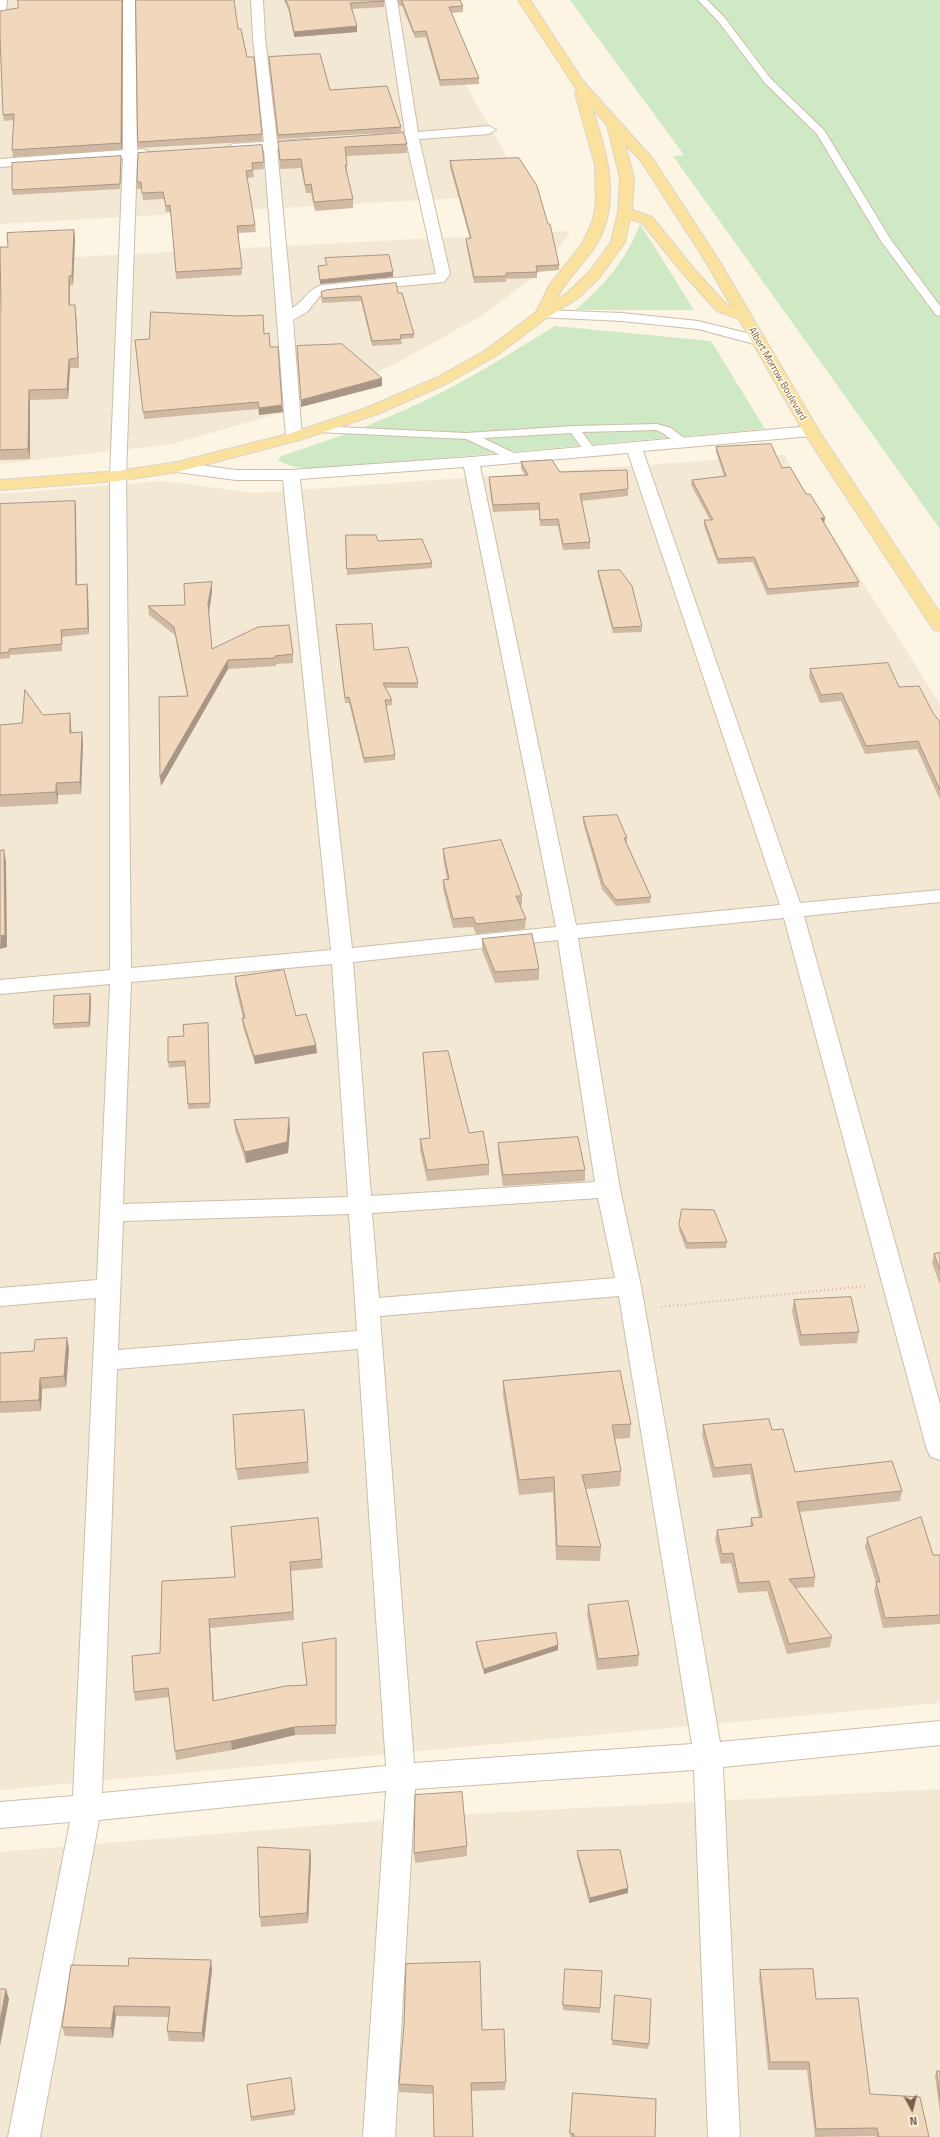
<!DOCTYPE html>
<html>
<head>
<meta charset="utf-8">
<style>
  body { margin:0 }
  #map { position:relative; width:940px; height:2137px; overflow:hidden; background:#fcf5e4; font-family:"Titillium Web",sans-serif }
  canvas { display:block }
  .north { position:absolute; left:892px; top:2089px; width:40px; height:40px; -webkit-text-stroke:3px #fff9ea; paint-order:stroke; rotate:173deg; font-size:11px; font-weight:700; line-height:16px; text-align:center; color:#745e4a }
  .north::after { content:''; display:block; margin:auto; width:14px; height:18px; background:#745e4a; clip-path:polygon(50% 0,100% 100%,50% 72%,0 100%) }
</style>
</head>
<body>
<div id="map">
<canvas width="940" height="2137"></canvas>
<div class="north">N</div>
</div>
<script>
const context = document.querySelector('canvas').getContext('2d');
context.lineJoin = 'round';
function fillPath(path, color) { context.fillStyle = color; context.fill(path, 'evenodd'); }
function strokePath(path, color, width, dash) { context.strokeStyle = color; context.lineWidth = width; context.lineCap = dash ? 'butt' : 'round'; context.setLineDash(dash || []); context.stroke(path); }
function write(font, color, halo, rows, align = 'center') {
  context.font = font + ' "Titillium Web",sans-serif'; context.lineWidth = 3; context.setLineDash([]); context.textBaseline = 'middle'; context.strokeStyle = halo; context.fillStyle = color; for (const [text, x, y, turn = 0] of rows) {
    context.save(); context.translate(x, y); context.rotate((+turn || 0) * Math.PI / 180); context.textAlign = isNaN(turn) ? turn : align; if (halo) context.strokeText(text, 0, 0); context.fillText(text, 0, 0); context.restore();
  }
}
fillPath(new Path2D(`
  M0,0H417L528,194L0,224Z
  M571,231L540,272L483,315L395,364L298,408L172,444L0,464V261Z
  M784,455L810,499L940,704V1703L0,1790V494L162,481L255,493Z
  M940,1789V2137H0V1852L449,1815Z`), '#f3e8d3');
fillPath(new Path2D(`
  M570,0H940V529L673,156L684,155Z
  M640,224L694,310H575C604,286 627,259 640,224Z
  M555,326L711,341L765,429L322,469C308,468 291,469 278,460L281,456C328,441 375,424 420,403C467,381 511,353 555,326Z`), '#cee9c3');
const service = new Path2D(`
  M698,0H707L724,17L771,79L824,130L891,240L940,306V316L936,315L881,241L817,134L765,83L718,21Z
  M657,424L671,428L688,441L682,444C672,442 666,433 656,430L582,432L596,451L590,455L586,453L571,433L483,438L518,455L520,457L514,461L466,439L318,432L312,429L318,426L466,433L574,426Z`);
const minor = new Path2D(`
  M0,0H7L6,11L0,15Z
  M123,0H135L137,150L144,149L151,153L149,156L137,158L126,476L131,968L331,950L283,480H236L177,472L171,470L169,467L171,464L177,462L236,470H291L471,457L811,426L817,428L819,431L817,434L811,436L643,451L800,903L940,890V902L804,916L940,1404V1460L931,1457L927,1450L784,918L578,938L620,1189L641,1286L720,1742L940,1721V1745L723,1767L740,2137H708L694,1770L415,1789L395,2137H363L386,1791L99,1820L40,2137H8L70,1822L0,1828V1802L73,1796L96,1298L0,1306V1288L97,1280L110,984L0,994V980L110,970V476L123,158L0,167V159L123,150ZM628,453L780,905L576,925L480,466ZM464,467L556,927L352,948L300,479ZM558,940L595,1182L371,1196L353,962ZM332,964L348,1197L123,1204L131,982ZM598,1198L615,1278L379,1298L372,1213ZM349,1214L357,1331L118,1350L123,1221ZM619,1296L692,1744L414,1763L380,1316ZM358,1349L386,1766L102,1793L117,1369Z
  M251,0H263L265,38L277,141L308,139L315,143L308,147L277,149L292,308C305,301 308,288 323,285L436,274L406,140L376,142L369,138L376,134L405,132L385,0H397L418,132L489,126L496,130L489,134L419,139L450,274L444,282L326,293L320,296L307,312L293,320L302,437L300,440H288L286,437L264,150L233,152L226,148L233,144L264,142L253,38Z
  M543,310L622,313L698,321L763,337L766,340L763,343L758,345L698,329L622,321L538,317L536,314L538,311Z`);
const primary = new Path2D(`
  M518,0H530L583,81L653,159L720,262L819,431L940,613V631L934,630L931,626L803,431L739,319L717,311L685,276L642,223L630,219L625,242L600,277L577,299L548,317L496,356L448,383L378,414L300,440L177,472L118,481L0,490V480L118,471L177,462L288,434L366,408L438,377L486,350L536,312L550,284L582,244L593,220L596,202L595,165L575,93L577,90ZM592,108L607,125L620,178L618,212L611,242L590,271L567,293L556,300C566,279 584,264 596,245C622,203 607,151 592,108ZM625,144L641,161L706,262L731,306L727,305L695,270L652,217L632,210L634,178Z`);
strokePath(service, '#cdbeab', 2);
strokePath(minor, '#cdbeab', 2);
strokePath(primary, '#dbd5d0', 2);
strokePath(new Path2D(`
  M661,1307L865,1286`), '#d6ba9f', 2.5, [1, 3]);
fillPath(service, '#fff');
fillPath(minor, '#fff');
fillPath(primary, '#fae19e');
fillPath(new Path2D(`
  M18,0H123L122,150L13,157L12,150L14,120L4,121L3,115L18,8Z
  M284,0H384V7L351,9L357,32L294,37L289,12Z
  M398,0H460L463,6V12L451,13L479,78V84L440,86L426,37L415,38L402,6H399Z
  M238,29L262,134V141L138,148V142Z
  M269,62L330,90L401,127V132L278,139Z
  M278,142L407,144V153L346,156L347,165V174L353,199V208L315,211L311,193H306L301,168L280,169Z
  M262,145L264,169L253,170L254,177L247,178L255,225L256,232L238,233L242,275L176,279L171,212H166L164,199L143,200L142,189H137V182Z
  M121,156V161L120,189L13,195L12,190Z
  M450,161L559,265V270L537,272V278L506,279V282L474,283L466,244V239H470L450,167Z
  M74,230L75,239L73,285H70V305L76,314L79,368H70L68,399L30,400V459L0,460V310H1L8,247Z
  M321,292L398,293L414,334V338L401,339L402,344L372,346L361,301L322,303Z
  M264,334L270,347L283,412L259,415L258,409L144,419L135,340Z
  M716,447L782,468L806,494L825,518L824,523H823L859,582V587L767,595L753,562L718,564L704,526V520H710L691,485L692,480L724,476L716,452Z
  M521,462L628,489V496L582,501L590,542V549L563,550L558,526H540L539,510L493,512L489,484V477L525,475L521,469Z
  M0,504L76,507V585L88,590L89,634L62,637V651L10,655V658L0,659Z
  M346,535L378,541L432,563V568L347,575Z
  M598,571L642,626V632L613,633L598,576Z
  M212,591L209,612L212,649L293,654V663L276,664V666L228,669L161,786L187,696L175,635L149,615L148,606L185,605Z
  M336,625L374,650L418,683V688H386L392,700V705L386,706L395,755V760L364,763L349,703H345Z
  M810,669L899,687L933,713L940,722V800L917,749L865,754L841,701L820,703L809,677Z
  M43,715L71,725V733L82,732L83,744L81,794L58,795V804L0,807V725L22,723Z
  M583,817L627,838V844L651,897L650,903L616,906L602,889L583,823Z
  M443,849L522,896V905L520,906L526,919L525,929L476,934L473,927L453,928L443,889V880L447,879L443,859Z
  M482,939L539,969V980L495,983L482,950Z
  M235,977L296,1016L317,1053L255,1064L243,1027L242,1018H243L235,985Z
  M90,994L91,999L90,1027L54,1029L53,1024Z
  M208,1029L210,1108L188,1109L186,1066L169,1068L168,1062L184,1036Z
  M423,1053L469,1133L489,1164V1175L427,1181L420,1150V1139L430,1138L424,1064Z
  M234,1120L290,1129L288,1153L246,1163L235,1130Z
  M498,1143L585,1170V1181L503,1186L498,1154Z
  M679,1225L727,1242L726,1248L686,1249L679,1230Z
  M940,1253V1285L932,1263L934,1254Z
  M794,1300L859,1332L857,1343L800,1346L792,1311Z
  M67,1338L69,1349L66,1387L42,1389L41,1411L0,1413V1353L34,1351Z
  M503,1381L631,1424L630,1438L615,1439L621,1471L620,1486L586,1489L601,1547L600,1561L556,1560L553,1492L519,1495L503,1395Z
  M304,1410L309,1473L238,1480L236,1469Z
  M703,1425L772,1430L795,1472L902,1491L900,1501L800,1512L815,1577L814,1587L796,1588L832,1637L830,1647L787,1654L767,1591L738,1593L731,1563L721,1564L715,1540L717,1530L750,1527L751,1518L759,1517L750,1474L713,1478L702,1435Z
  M231,1527L322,1559L323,1568L291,1571L294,1620L210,1628L214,1701L307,1685L302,1643L336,1647V1734L295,1735L232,1750L176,1760L169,1697L135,1701L134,1692L160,1653L235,1577Z
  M867,1538L933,1555H940V1624L883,1628L874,1591L876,1583L865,1547Z
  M588,1605L639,1655L638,1666L597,1670L587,1615Z
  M476,1642L558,1650L484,1674L476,1647Z
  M467,1846V1856L415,1863L414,1853Z
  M310,1850L311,1860L308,1923L261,1927L260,1917Z
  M577,1851L628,1893L589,1903L577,1856Z
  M211,1960L212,1970L204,2042L169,2041L167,2031L169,2017L116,2016L113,2038L65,2036L62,2027L128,1966Z
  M565,1969L602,1971L600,2013L563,2010Z
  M760,1970L816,1999L870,2094L929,2137H876L875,2136L815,2137L807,2070H768L759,1978Z
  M615,1995L649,2044L648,2049L612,2045Z
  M482,2030L506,2082L505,2090L471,2091L433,2094L399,2092V2084Z
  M937,2071H940V2113L935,2076Z
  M291,2078L295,2115L251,2121L247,2085Z
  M573,2093L655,2137H570Z`), '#cfb9a2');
fillPath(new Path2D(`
  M122,0H123L122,150L121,143Z
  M357,26V32L294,37V32Z
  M74,230L75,239L73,285L72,276Z
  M393,272V277L320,284V280Z
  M69,276L70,285V314L69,305Z
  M75,305L76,314L79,368L78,358Z
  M69,359L70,368L68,399L67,389Z
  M382,378V386L301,407V400Z
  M29,390L30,400V459L28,449Z
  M282,405L283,412L259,415V408Z
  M75,501L76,507L77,591L76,585Z
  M821,518H825L824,523H820Z
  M212,582V591L209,612L208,604Z
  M87,584L88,590L89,634L88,628Z
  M228,660V669L161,786L160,777Z
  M70,713L71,725L72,744L70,733Z
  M82,732L83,744L81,794L80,782Z
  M56,783L58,795V804L56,792Z
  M4,850L6,862L7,947L0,949Z
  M90,994L91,999L90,1027L89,1022Z
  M208,1023V1029L210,1108V1103Z
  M316,1045L317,1053L255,1064L254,1056Z
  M289,1118L290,1129L288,1153L246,1163L245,1152Z
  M67,1338L69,1349L66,1387L64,1376Z
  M40,1378L42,1389L41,1411L39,1400Z
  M209,1619L210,1628L214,1710L213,1701Z
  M558,1645V1650L484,1674V1669Z
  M294,1727L295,1735L232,1750L231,1741Z
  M310,1850L311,1860L308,1923L307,1913Z
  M628,1888V1893L589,1903L590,1898Z
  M211,1960L212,1970L204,2042L202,2033Z
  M6,1989L9,1999L0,2046V2022Z
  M114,2006L116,2016L113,2038L111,2028Z`), '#a99684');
const building = new Path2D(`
  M18,0H122L121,143L12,150L14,114L3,115L0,35V11L18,8Z
  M136,0H234L238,29H241L247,57H254L262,134L138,142Z
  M286,0H384V1L350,3L357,26L294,32L289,7Z
  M402,0H460L463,6L449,7L479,78L440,80L426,31L414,32Z
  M320,54L330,90L387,86L401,127L278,135L269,57Z
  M404,133L407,144L345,147L347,165H345L353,199L314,202L311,184L305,185L301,159L280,160L278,142Z
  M262,145L264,162L252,163L253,170L246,171L255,225L237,226L242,268L176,272L170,205L166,206L163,192L142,193L141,182H137L138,153Z
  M121,156L120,184L12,190V163Z
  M519,158L537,186L548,224H550L559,265L536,266L537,272L506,273V276L474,277L466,239L471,238L450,161Z
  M74,230L72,276H69V305H75L78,358L69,359L67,389L29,390L28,449L0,450V310H1L0,247H8L7,233Z
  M389,255L393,272L320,280L318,266L327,265L325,258Z
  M396,283L398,293H402L414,334L400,335L401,339L372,341L361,296L322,298L321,292L326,290Z
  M151,312L239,316L263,315L264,334L269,333L270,347H278L282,405L259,408L258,402L143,412L135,340L149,339Z
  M342,344L382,378L301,400L297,346Z
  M771,444L782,468L790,467L806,494H810L825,518H821L859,582L768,589L754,557L718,559L704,520H713L692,480L726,476L716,447Z
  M552,460L560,472L627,470L628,489L580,494L590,542L563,544L558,519L540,520L539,503L493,505L489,477L528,475L521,462Z
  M75,501L76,585L87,584L88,628L61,630L62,644L9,649V652L0,653V504Z
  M346,535H376L378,541L422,539L432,563L347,569Z
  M620,570L632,586L642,626L613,628L598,571Z
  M212,582L208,604L212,649L258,627L289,625L293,654L275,656V658L228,660L160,777L159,697L188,696L174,627L148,606L185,605L184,584Z
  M372,624L374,650L408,647L418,683H383L392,700H385L395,755L364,758L349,697L345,698L336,625Z
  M888,663L899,687L919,686L933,713L940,722V790L918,741L866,746L842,693L821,695L810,669Z
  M25,690L43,715L70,713V733L82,732L80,782L56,783V792L0,795V725L22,723Z
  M617,815L627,838H624L651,897L616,900L603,883L583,817Z
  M501,840L522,896H516L526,919L476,924L473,917L453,919L443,880L449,879L443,849Z
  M4,850L5,935L0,936V851Z
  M532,934L539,969L495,972L482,939Z
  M284,970L296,1016L306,1014L316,1045L254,1056L242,1018H245L235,977Z
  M90,994L89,1022L53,1024L54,996Z
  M208,1023L210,1103L188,1104L185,1061L168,1062V1037L184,1036L183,1025Z
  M448,1051L469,1133L483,1131L489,1164L427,1170L420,1139L430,1138L423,1053Z
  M289,1118L287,1142L245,1152L234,1120Z
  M578,1137L585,1170L503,1175L498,1143Z
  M682,1209L714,1210L727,1242L687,1243L679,1225Z
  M940,1253V1270L934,1254Z
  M851,1297L859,1332L801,1335L794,1300Z
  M67,1338L64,1376L40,1378L39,1400L0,1402V1353L34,1351L35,1340Z
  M620,1371L631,1424L612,1425L621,1471L582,1475L601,1547L557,1546L554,1477L519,1480L503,1381Z
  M304,1410L308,1462L236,1469L233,1415Z
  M769,1419L772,1430L783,1429L795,1472L892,1461L902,1491L797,1502L815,1577L789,1579L832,1637L789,1644L769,1581L739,1583L733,1553L722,1554L717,1530L753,1526L751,1518L762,1517L751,1464L714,1468L703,1425Z
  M921,1517L933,1555H940V1615L885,1618L876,1582H880L867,1538Z
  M318,1518L322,1559L290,1562L293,1612L209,1619L213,1701L286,1686L307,1685L302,1643L336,1638V1725L294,1727L231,1741L175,1751L168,1688L134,1692L132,1656L160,1653L162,1581L235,1577L231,1527Z
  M628,1601L639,1655L598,1659L588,1605Z
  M556,1633L558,1645L484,1669L476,1642Z
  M462,1792L467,1846L414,1853L415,1795Z
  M258,1847L310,1850L307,1913L260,1917Z
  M620,1850L628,1888L590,1898L577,1851Z
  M129,1958L211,1960L202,2033L167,2031L170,2007L114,2006L111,2028L62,2027L71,1965L128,1966Z
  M480,1962L482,2030L504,2029L506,2082L471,2083L473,2137H434L433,2086L399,2084L404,2025L406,1964Z
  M565,1969L602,1971L600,2008L563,2005Z
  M813,1969L816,1999L858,1998L870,2094L920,2097L929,2137H879L877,2128L816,2129L809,2062H770L760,1970Z
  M0,1989H6L0,2022Z
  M615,1995L651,1999L649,2044L612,2040Z
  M937,2071H940V2098Z
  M291,2078L295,2110L251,2117L247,2085Z
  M573,2093L656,2099L655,2137H574V2134L570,2133Z`);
fillPath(building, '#f1d7bc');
strokePath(building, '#a99684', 1);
write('10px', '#745e4a', '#fff9ea', [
  ["Albert Morrow Boulevard",777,374,60]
]);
</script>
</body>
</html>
